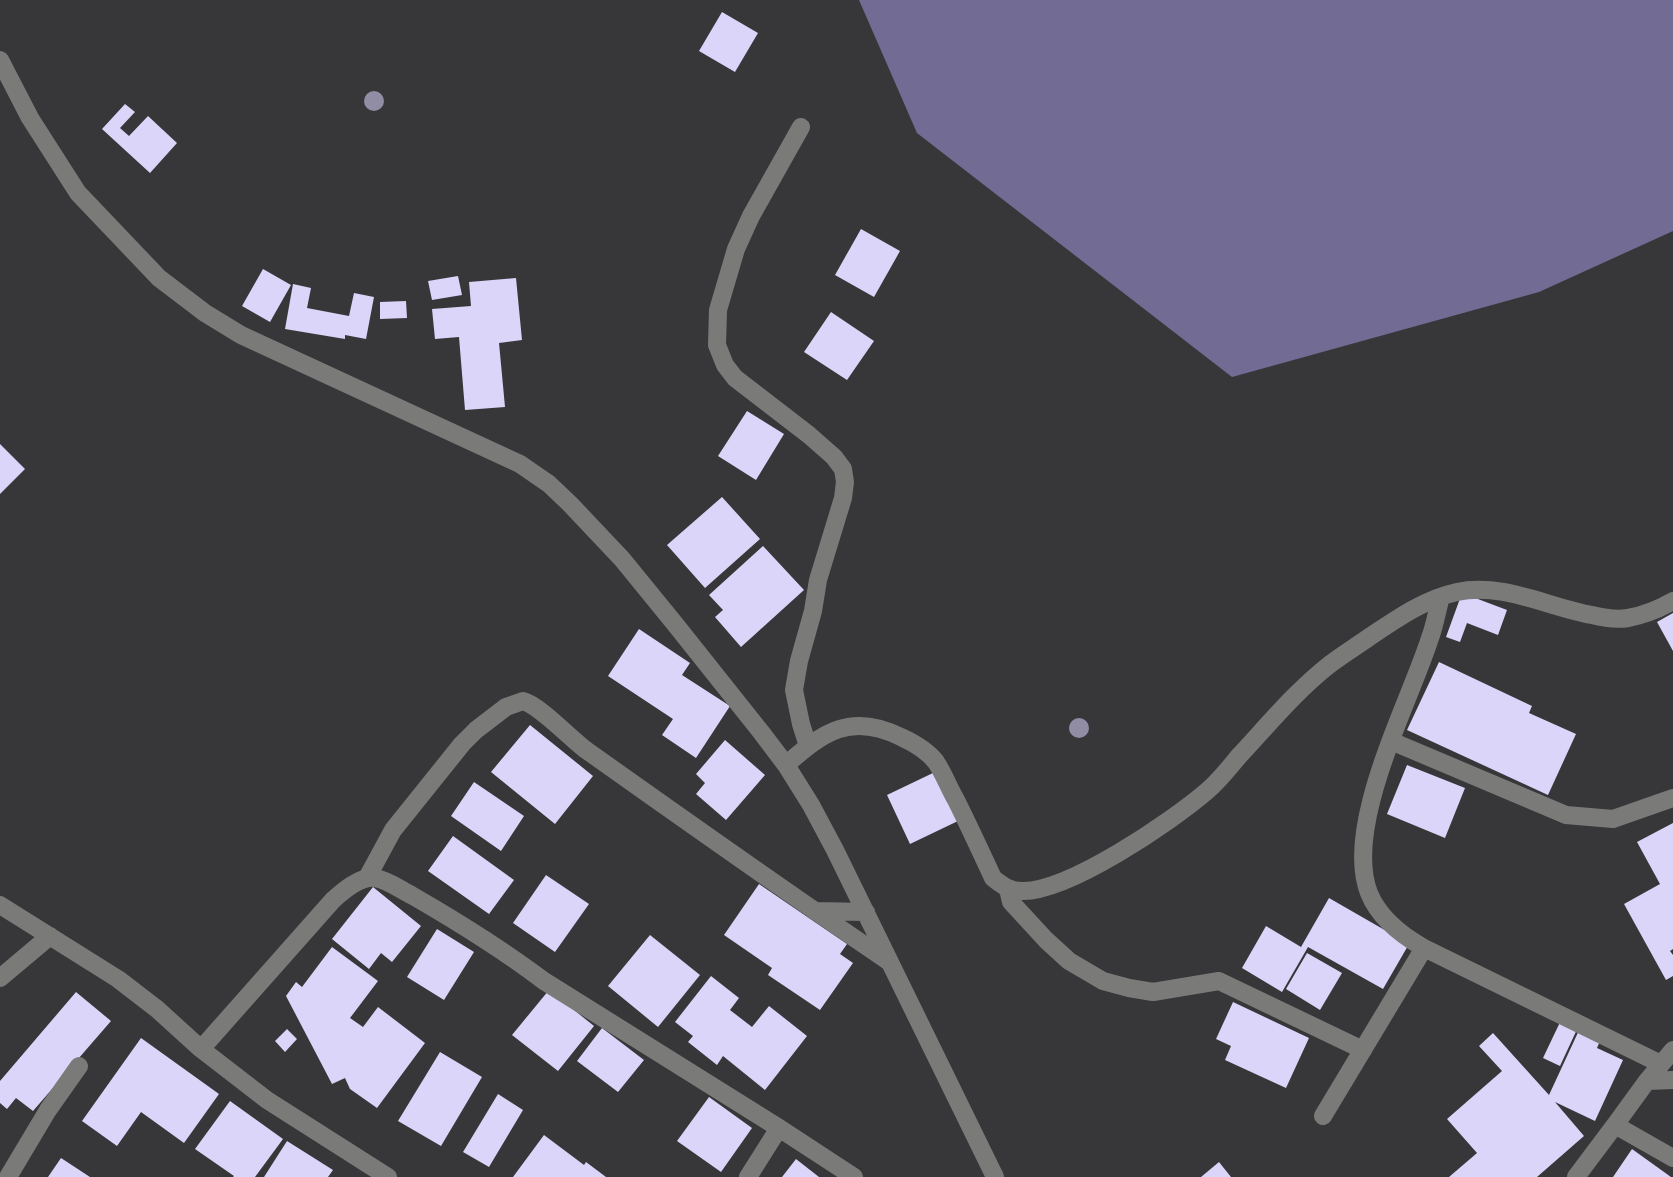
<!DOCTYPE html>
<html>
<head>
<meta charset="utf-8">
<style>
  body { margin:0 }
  canvas { display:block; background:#37373a }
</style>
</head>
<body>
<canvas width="1673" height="1177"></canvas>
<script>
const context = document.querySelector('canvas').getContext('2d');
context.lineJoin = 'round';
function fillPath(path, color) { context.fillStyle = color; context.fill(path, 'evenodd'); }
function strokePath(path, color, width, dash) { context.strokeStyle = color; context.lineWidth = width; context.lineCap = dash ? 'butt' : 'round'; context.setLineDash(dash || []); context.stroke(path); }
fillPath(new Path2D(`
  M859,0H1673V231L1539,292L1232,377L917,133Z`), '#726c94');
fillPath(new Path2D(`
  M722,12L758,33L735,72L699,51Z
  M125,104L135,112L120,128L129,136L148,116L177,143L150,173L102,129Z
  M861,229L900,251L874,297L835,275Z
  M263,269L291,285L270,322L242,306Z
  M458,276L462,295L432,300L428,281Z
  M516,278L522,340L499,343L505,407L465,410L459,337L435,339L432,309L471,306L469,282Z
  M293,284L311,288L307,308L349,316L354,293L374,297L366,339L345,335V339L285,329Z
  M406,301L407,318L380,319V302Z
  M831,312L874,341L847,380L804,352Z
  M747,411L784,434L756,480L718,456Z
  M0,444L25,469L0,494Z
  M722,497L760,539L705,588L667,545Z
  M763,546L804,590L741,647L715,617L723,610L709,595Z
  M1462,593L1507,610L1498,635L1467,623L1460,642L1446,637Z
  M1673,613V651L1657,622Z
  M639,629L690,663L682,675L730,706L696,758L662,735L673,719L608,676Z
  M1439,662L1532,706L1529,713L1576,734L1548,795L1407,730Z
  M530,725L593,776L555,824L491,772Z
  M725,740L765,775L726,820L696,794L705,783L696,774Z
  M1407,765L1465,788L1445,838L1387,814Z
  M935,772L958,821L910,844L887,795Z
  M474,782L524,816L501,851L451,816Z
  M1673,823V949L1670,951L1673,955V976L1666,980L1624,904L1660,884L1637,842Z
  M453,836L514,880L489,914L428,871Z
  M546,875L589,904L555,952L513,923Z
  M759,884L847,944L840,954L853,963L820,1010L768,975L772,968L724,935Z
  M373,887L421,926L392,962L381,953L369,969L332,939Z
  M1329,898L1409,944L1383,989L1308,947L1282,992L1242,968L1266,926L1301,947Z
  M437,929L474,952L444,1000L407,977Z
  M650,935L700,975L658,1027L608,986Z
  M332,947L378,981L350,1018L363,1027L378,1007L425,1043L377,1108L350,1089L345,1078L332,1084L286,996L296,982L302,987Z
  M1307,953L1342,973L1320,1010L1286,989Z
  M711,976L739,998L730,1010L752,1027L769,1006L807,1036L765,1090L723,1056L717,1065L688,1042L693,1036L675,1022Z
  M549,990L594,1026L558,1071L512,1035Z
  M76,992L111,1021L33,1111L16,1098L7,1109L0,1103V1081Z
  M1233,1002L1309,1038L1286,1088L1225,1060L1231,1046L1216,1039Z
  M1562,1018L1579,1025L1560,1066L1543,1058Z
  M1581,1026L1602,1036L1597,1048L1623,1060L1595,1121L1555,1102L1584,1136L1537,1177H1449L1477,1153L1447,1119L1502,1071L1479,1046L1493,1033L1549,1095Z
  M602,1028L644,1060L618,1092L577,1061Z
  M287,1029L297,1039L285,1052L275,1041Z
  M141,1038L219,1094L184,1143L141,1112L117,1146L82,1121Z
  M440,1052L482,1077L441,1146L398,1121Z
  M498,1094L523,1110L489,1167L463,1152Z
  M709,1097L752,1128L721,1172L677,1141Z
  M230,1101L283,1139L255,1177H233L234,1176L195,1149Z
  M544,1135L584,1165L586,1162L606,1177H513Z
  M287,1141L333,1170L328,1177H264Z
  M1632,1149L1671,1177H1613Z
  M61,1158L90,1177H48Z
  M796,1159L819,1177H782Z
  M1219,1162L1231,1177H1201Z`), '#dad5f9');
strokePath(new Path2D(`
  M0,60L30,118L78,193L159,278L205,313L241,335L520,464L549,484L570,504L622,559L675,624L761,732L786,765L811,805L835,850L995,1177
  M801,127L751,216L736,249L718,310L717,345L725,365L735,378L809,435L834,457L843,469L845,482L843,498L818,580L813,611L799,661L794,690L801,724L808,746
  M1441,597C1437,610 1435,625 1430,638C1409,704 1343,826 1369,893C1379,918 1401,935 1424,948L1661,1064
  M1391,741L1566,815L1613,819L1673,798
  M786,765C823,732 851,712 901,737C914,743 927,750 936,762C944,774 949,788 956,800C969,826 981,852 993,878C1003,886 1010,891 1022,891C1068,892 1171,822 1207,791C1219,781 1229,768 1239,756C1268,725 1295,692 1329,665C1341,656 1355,647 1368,638C1395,620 1424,599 1457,592C1502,582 1548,607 1592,615C1604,618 1616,620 1628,618C1644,615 1659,609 1673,601
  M367,878L393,830L462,744L476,730L506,707L523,701C539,705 570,738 586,750C686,821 786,892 888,961
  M1008,889L1011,902L1046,940L1069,961L1103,981L1129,988L1153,992L1219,981L1363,1050
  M0,905L118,979L157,1009L201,1049L267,1100L388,1177
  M814,911L866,912
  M0,978L50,936
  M201,1049L333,900C343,891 360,876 375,878C388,880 401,890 413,896C458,922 503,950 544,981L779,1128L854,1177
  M1647,1081L1673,1080
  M1323,1116L1424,948
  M1615,1125L1647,1081L1673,1050
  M8,1177L48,1110L79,1066
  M748,1177L779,1128
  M1576,1177L1615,1125L1673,1158`), '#7a7b79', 18);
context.fillStyle = '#918da5';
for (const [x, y] of [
  [374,101],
  [1079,728]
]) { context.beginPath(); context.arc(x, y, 10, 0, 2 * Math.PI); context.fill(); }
</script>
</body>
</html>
